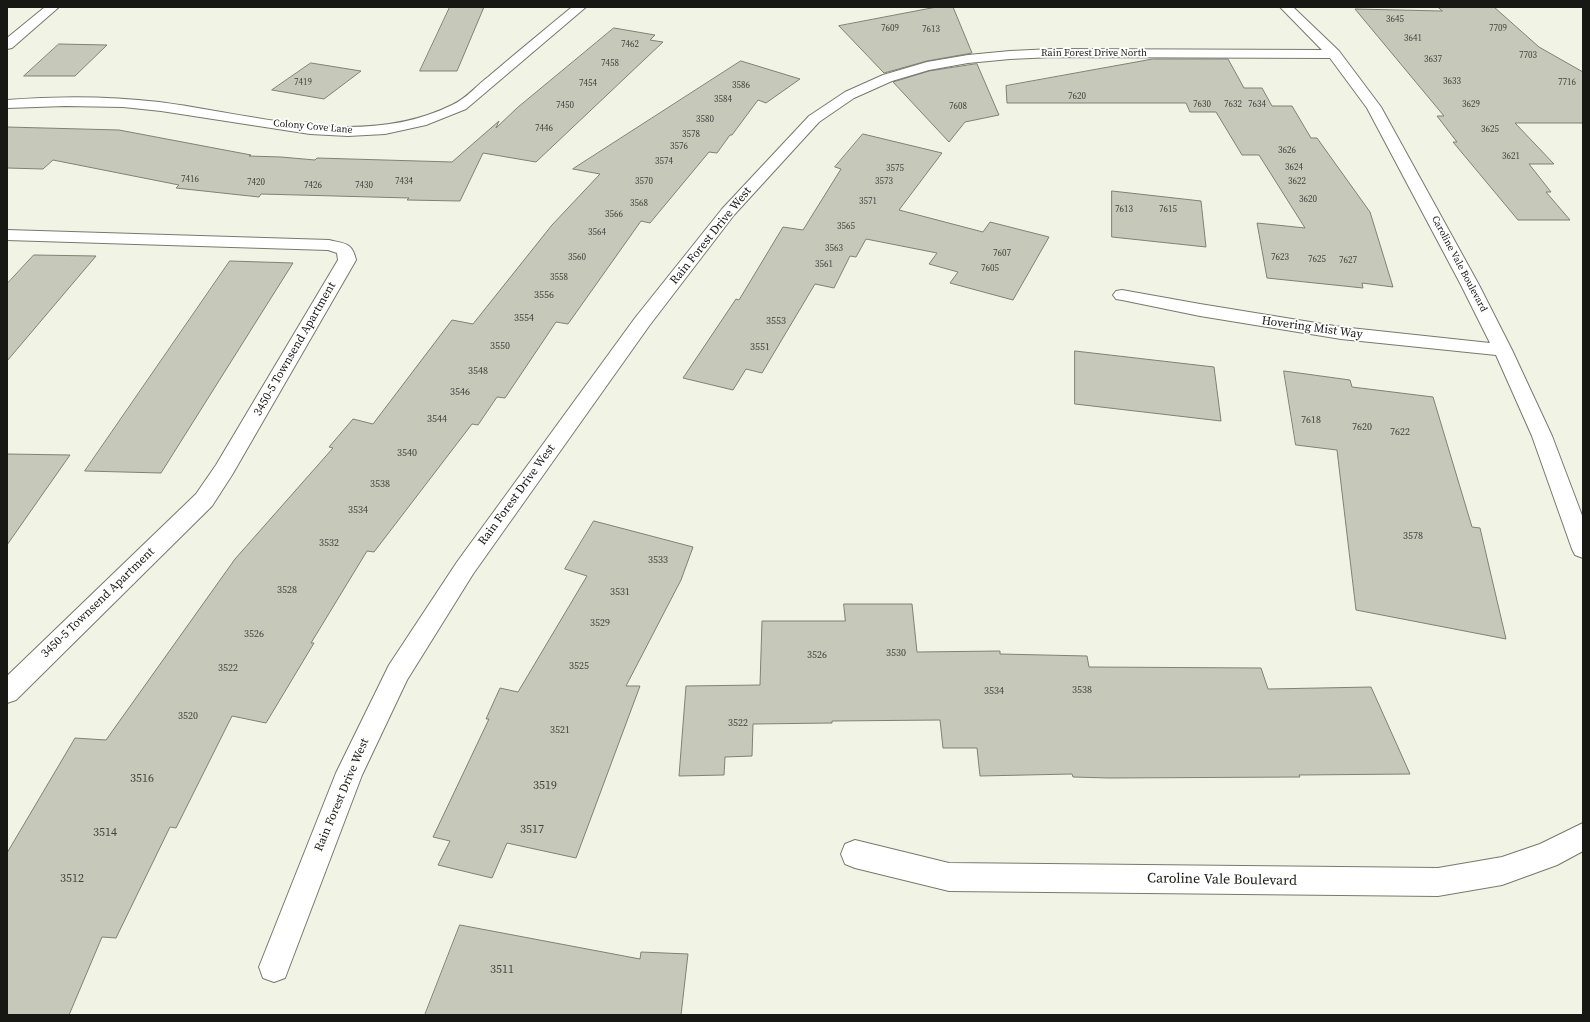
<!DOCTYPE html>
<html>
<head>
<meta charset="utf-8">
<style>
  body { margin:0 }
  #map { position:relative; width:1590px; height:1022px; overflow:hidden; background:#f1f3e5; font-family:"Source Serif 4",serif }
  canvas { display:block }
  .frame { position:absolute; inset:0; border:8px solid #171813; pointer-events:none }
</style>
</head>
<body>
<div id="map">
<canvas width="1590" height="1022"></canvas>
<div class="frame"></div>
</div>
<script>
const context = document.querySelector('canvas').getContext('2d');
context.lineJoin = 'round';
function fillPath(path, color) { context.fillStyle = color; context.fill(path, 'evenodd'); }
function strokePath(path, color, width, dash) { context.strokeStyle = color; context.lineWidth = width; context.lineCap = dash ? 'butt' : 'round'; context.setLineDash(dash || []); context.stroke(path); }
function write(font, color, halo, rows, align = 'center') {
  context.font = font + ' "Source Serif 4",serif'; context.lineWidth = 3.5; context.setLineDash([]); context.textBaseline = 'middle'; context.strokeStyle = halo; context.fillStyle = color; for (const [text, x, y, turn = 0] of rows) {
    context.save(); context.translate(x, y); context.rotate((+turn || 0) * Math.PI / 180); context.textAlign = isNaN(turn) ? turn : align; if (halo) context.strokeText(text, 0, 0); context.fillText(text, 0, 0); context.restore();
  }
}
const building = new Path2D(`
  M450,7H484L457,71H420Z
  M937,7H953L972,53L927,61L884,73L839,26Z
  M1438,7H1494L1539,47L1583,72V123H1515L1554,164H1529L1551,192H1546L1570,220H1518L1453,142H1457L1437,116H1444L1355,9L1442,11Z
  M614,28L655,35L650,40L663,42L536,162L483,153L460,201L407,200L409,198L261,194L259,197L176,188L179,185L53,160L43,169L7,168V127L119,130L251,155L249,156L281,157L315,160L317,158L452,162L499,121L496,128L517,108Z
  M59,44L107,45L75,76H24Z
  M1153,59H1228L1244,88H1262L1272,106H1292L1311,138H1317L1370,212L1393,287L1362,283L1363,288L1267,278L1257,223L1305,228L1259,155H1242L1216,112H1190L1186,103H1007L1006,86Z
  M741,61L800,79L766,103L758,100L732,135H730L717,153L709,152L650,223L641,221L568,324L556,322L505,398L497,397L478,425L472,424L374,552L367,551L311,643H314L266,723L232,716L176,828L170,827L116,938L102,937L69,1015H7V853L75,738L106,740L235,559L333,448L329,447L353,419L373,424L452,320L473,324L552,225L600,174L573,169Z
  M311,63L361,71L324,99L272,90Z
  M977,64L999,115L965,122L949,142L893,82L929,71Z
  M863,134L942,153L899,210L983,232L990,222L1049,237L1013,300L950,283L958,272L929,264L937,253L866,239L856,257L850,256L834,288L815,284L762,373L746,369L733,390L683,378L736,299L739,300L783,227L803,230L841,169L835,167Z
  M1112,191L1201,201L1206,247L1112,237Z
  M34,255L96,256L7,361V284Z
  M230,261L293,263L161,473L85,471Z
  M1075,351L1214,367L1221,421L1075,404Z
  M1284,371L1350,380L1352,387L1433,397L1472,527L1480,528L1506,639L1356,610L1337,450L1296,445Z
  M7,454L70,455L7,545Z
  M594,521L693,547L681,580L626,686H640L576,858L507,843L492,878L438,865L450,841L433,837L489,719H486L500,688L518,692L587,576L565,569Z
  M844,604H912L917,652L1000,651V654L1087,656L1089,667L1261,668L1268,689L1371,687L1410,774L1299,775L1300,777L1109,778L1073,777L1072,774L980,776L977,748H943L940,720L832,721V723L753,724L752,756L725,757L724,775L679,776L686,686L760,685L762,621H845Z
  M460,925L640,959L641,952L688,954L681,1015H425Z`);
fillPath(building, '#c6c8ba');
strokePath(building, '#7f8174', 1);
const minor = new Path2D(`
  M45,7H59L12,48L7,49V38Z
  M572,7H586L466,109L426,125L385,134L348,136L310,134L161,111L123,107L65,106L7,108V100C58,96 108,96 159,102C254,114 361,150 452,105C466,99 476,86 488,77C516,53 544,30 572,7Z
  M1280,7H1293L1339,51L1381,107L1479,285L1512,350L1552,436L1583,518V558L1575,555L1572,549L1532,436L1496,355L1341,339L1200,316L1122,300L1116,299L1113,295L1116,291L1122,290L1200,304L1341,327L1490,343L1461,285L1367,108L1330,58L1053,57L1010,59L968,63L929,70L892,81L854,98L819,122L734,215L649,326L473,574L407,680L362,775L285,978L274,982L263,978L259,967L336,773L389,665L457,562L635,318L722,209L809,116L845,92L883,75L927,62L968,55L1010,51L1053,49L1322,50Z
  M7,230L329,240C345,244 352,242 356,260L232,475L212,506L16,700L7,703V676L196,494L216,465L338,260L337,253L328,250L7,240Z
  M1583,823V851L1557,865L1502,885L1438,896L949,891L855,868L845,864L841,854L845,844L855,840L949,863L1438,868L1502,857L1540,844Z`);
strokePath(minor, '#78796d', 2);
fillPath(minor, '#fff');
write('9px', '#43443d', null, [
  ["3645",1395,20],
  ["7609",890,29],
  ["7709",1498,29],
  ["7613",931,30],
  ["3641",1413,39],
  ["7462",630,45],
  ["7703",1528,56],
  ["3637",1433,60],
  ["7458",610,64],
  ["3633",1452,82],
  ["7419",303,83],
  ["7716",1567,83],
  ["7454",588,84],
  ["3586",741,86],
  ["7620",1077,97],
  ["3584",723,100],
  ["7630",1202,105],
  ["7632",1233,105],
  ["7634",1257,105],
  ["3629",1471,105],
  ["7450",565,106],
  ["7608",958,107],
  ["3580",705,120],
  ["7446",544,129],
  ["3625",1490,130],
  ["3578",691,135],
  ["3576",679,147],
  ["3626",1287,151],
  ["3621",1511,157],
  ["3574",664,162],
  ["3624",1294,168],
  ["3575",895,169],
  ["7416",190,180],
  ["7434",404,182],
  ["3570",644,182],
  ["3573",884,182],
  ["3622",1297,182],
  ["7420",256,183],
  ["7426",313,186],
  ["7430",364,186],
  ["3620",1308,200],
  ["3571",868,202],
  ["3568",639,204],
  ["7613",1124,210],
  ["7615",1168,210],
  ["3566",614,215],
  ["3565",846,227],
  ["3564",597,233],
  ["3563",834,249],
  ["7607",1002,254],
  ["3560",577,258],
  ["7623",1280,258],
  ["7625",1317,260],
  ["7627",1348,261],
  ["3561",824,265],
  ["7605",990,269],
  ["3558",559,278]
]);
write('10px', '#171813', '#fff', [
  ["Rain Forest Drive North",1094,53],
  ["Colony Cove Lane",313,127,5],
  ["Caroline Vale Boulevard",1459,264,62]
]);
write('10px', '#43443d', null, [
  ["3556",544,295],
  ["3554",524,318],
  ["3553",776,321],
  ["3550",500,346],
  ["3551",760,347],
  ["3548",478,371],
  ["3546",460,392],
  ["3544",437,419],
  ["7618",1311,420],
  ["7620",1362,427],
  ["7622",1400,432],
  ["3540",407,453],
  ["3538",380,484],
  ["3534",358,510],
  ["3578",1413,536],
  ["3532",329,543],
  ["3533",658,560],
  ["3528",287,590],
  ["3531",620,592],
  ["3529",600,623],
  ["3526",254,634],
  ["3530",896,653],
  ["3526",817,655],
  ["3525",579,666],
  ["3522",228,668],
  ["3538",1082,690],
  ["3534",994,691],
  ["3520",188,716],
  ["3522",738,723],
  ["3521",560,730]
]);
write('12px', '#171813', '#fff', [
  ["Rain Forest Drive West",711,236,-51],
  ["Hovering Mist Way",1312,328,8],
  ["3450-5 Townsend Apartment",295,349,-60],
  ["Rain Forest Drive West",517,495,-54],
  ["3450-5 Townsend Apartment",98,603,-44],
  ["Rain Forest Drive West",342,795,-67]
]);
write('12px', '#43443d', null, [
  ["3516",142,779],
  ["3519",545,786],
  ["3517",532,830],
  ["3514",105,833],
  ["3512",72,879],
  ["3511",502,970]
]);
write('14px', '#171813', '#fff', [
  ["Caroline Vale Boulevard",1222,880,1]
]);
</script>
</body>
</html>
